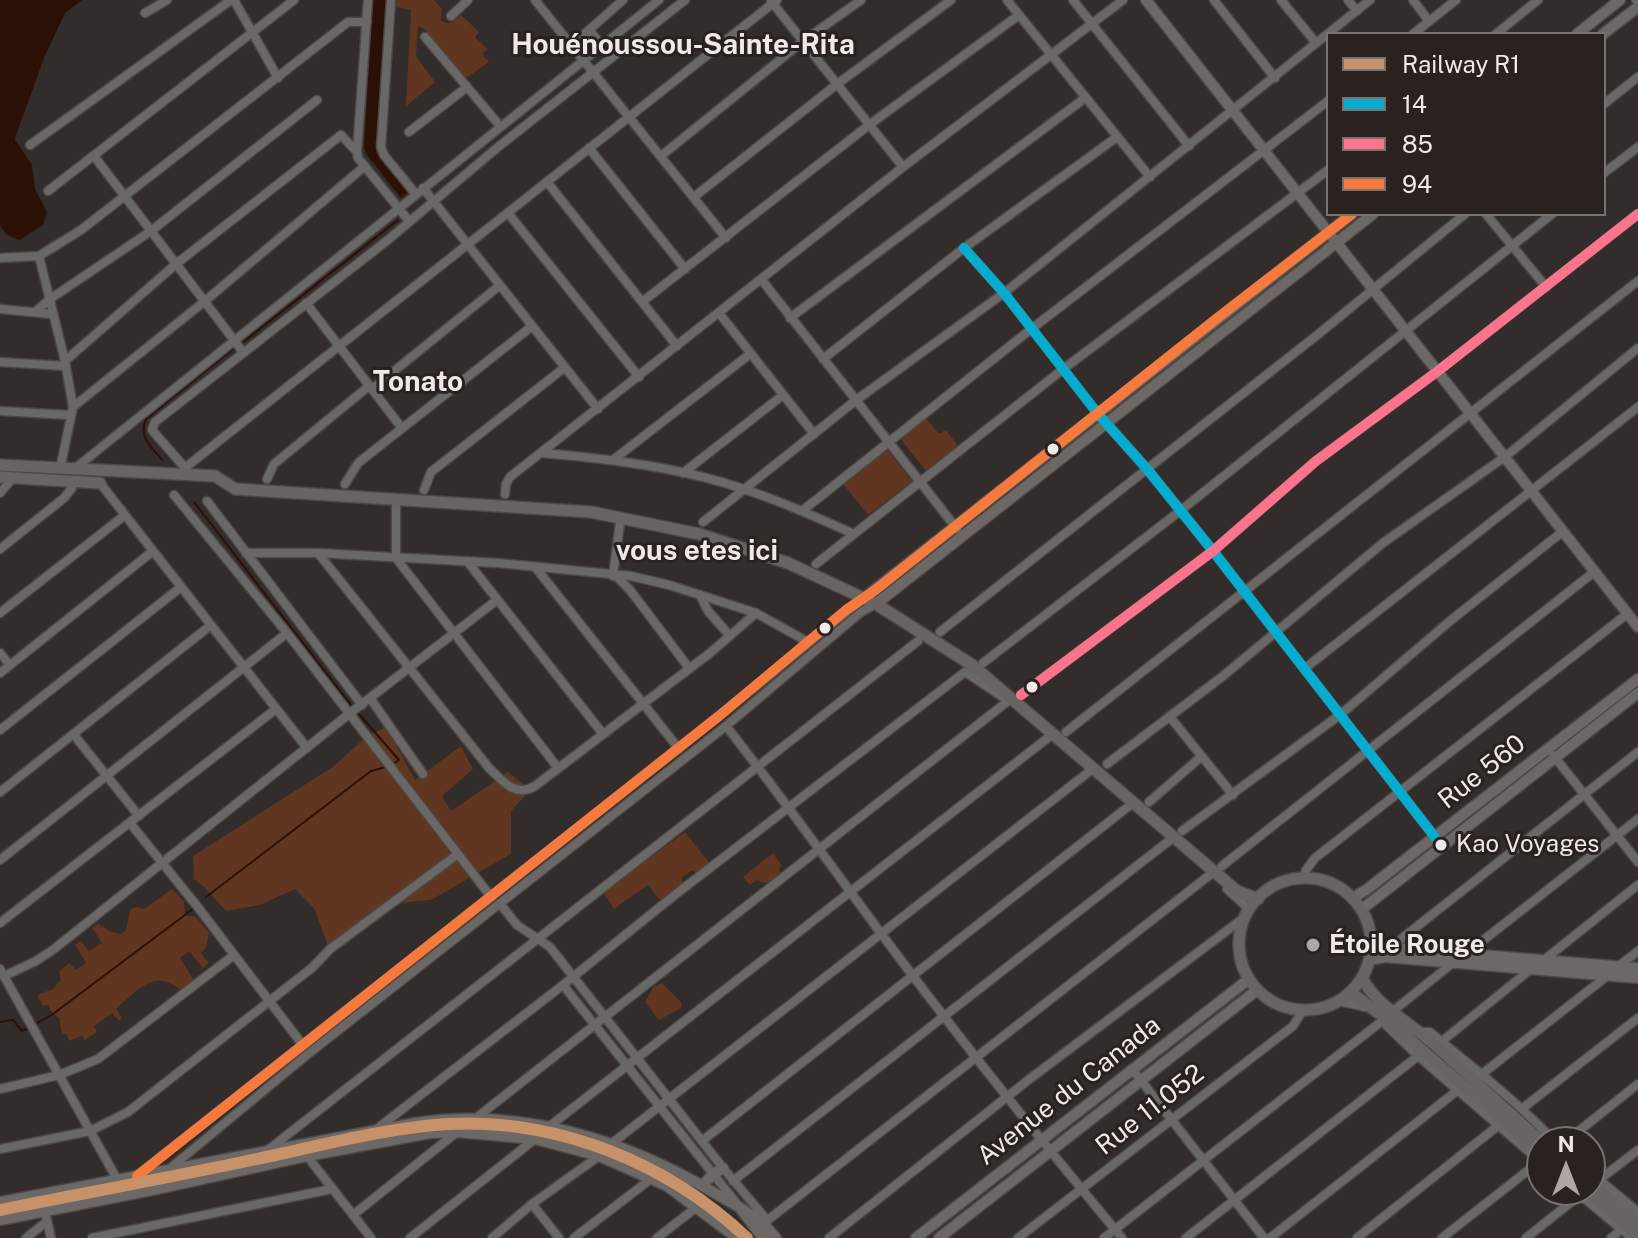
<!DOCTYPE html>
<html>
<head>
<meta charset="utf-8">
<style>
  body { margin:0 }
  #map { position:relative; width:1638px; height:1238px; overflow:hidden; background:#322c2a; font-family:"Public Sans",sans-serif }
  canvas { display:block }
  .legend { position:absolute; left:1326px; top:32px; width:280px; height:184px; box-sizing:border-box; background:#2a221e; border:2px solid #79726e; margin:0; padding:10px 14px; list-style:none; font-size:24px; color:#f0e9e7 }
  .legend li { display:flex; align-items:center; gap:16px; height:40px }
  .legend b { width:40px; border:2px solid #79726e }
  .north { position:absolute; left:1526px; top:1126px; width:80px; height:80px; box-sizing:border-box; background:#2a221e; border:2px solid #79726e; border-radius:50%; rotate:0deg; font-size:22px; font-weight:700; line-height:32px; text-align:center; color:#f0e9e7 }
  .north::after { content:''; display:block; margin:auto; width:28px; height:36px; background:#aea7a5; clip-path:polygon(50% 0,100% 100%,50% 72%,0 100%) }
</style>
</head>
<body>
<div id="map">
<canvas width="1638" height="1238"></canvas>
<ul class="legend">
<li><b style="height:10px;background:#c7916a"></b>Railway R1</li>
<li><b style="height:10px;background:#06acd0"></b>14</li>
<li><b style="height:10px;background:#fc738d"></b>85</li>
<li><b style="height:10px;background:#f6793e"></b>94</li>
</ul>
<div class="north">N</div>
</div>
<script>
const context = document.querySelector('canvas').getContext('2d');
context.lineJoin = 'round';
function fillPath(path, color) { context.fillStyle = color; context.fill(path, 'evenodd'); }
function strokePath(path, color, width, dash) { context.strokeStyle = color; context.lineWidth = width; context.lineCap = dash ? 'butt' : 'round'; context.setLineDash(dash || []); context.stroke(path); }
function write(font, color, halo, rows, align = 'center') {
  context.font = font + ' "Public Sans",sans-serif'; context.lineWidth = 6; context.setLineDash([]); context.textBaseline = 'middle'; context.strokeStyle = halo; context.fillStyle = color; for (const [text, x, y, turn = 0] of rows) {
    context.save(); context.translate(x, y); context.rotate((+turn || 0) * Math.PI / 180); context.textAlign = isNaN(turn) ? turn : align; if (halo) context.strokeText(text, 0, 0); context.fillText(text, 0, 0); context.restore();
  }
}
fillPath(new Path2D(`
  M397,0H434L442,9L441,21C450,26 455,20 461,15L479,32L475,37L487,49L482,54L489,62L466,78L425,29L418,26L416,56L435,82L406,106L411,10L396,7Z
  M926,418L939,434L946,430L958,446L926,471L900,438Z
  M887,450L912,481L868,515L843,484Z
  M386,727L415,780L461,746L473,769L442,796L451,811L508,772L530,790L511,811V854L431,900L388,904L329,949L314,908L295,889L260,905L226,911L203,886L194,879L193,856L334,766L367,736Z
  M685,832L710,864L697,874L693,870L682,877V885L661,901L648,885L614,909L603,892Z
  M773,853L782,866L778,869L781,873L773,881L764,883L757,880L750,885L743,877Z
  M172,889L184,902L185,915L196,917L209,933L206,947L201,953L209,963L203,968L189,951L180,958L195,982L182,991C154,967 138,990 116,1009L122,1018L119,1021L112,1013L94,1026L97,1032L85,1040L82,1036L69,1041L67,1034H62L59,1018L53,1014L48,1005L43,1006L37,995L53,989L61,979L59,972L69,963L76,970L86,963L75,944L81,941L89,951L102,943L92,928L98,924L111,932L121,934L126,930L130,910L135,907L144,909Z
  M662,983L682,1003L681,1008L659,1020L645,1002L654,986Z`), '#613621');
fillPath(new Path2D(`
  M0,0H82L65,13L44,58L16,135L15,140L32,165L35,189L47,212L43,225L19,240L7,235L0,226Z
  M373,0H386L376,153L408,192L401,198L367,155L364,148Z`), '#2b1006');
strokePath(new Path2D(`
  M242,343L398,220
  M162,460C151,447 138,436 146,419L233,349
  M194,502L351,705
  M359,714L399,760L392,765
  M206,897L371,771L386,767
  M0,1022L13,1020L22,1031L28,1028
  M36,1024L53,1014L193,909`), '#2b1006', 2);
const minor = new Path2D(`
  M234,0L278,78
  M368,0L357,152L358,158L409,221
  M391,0L381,147L384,155L415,193
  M535,0L726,238
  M1007,0L1150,177
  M1073,0L1189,146
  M1214,0L1275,78
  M1281,0L1316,43
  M1348,0L1357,11
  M1413,0L1429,21
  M1636,0L1638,2
  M771,1L903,167
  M145,13L167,0
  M451,16L468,0
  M589,30L612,57
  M1413,34L1456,0
  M1496,34L1538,0
  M425,37L500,126
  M572,45L623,0
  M1604,104L1638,77
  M409,132L467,87
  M30,145L231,0
  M589,148L685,269
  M94,156L243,352
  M661,156L802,42L861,0
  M1604,173L1638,147
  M547,182L677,346
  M423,188L598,409
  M48,191L294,0
  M694,197L836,85L951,0
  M508,213L639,377
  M1486,214L1546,287
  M964,248L1004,293L1098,414L1147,469L1213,551L1441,845
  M39,256L65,361L73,407L60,469
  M0,258L39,256L81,230L348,22H367
  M761,279L957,529
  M642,302L869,125L1019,15
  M306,303L401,427
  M0,309L51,314
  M35,312L50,299L151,231L317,100
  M719,313L814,434
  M790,318L1085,98
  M823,359L964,248L1117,137
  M65,361L176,264L341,135L357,152
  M0,362L65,366
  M372,389L499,286
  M73,407L205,301L365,166
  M0,411L69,415
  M543,453C597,458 651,464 703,477C755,490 805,512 854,534
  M613,460L750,354
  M186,467L777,0
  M73,470L659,0
  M187,470L152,430L155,422L389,239L498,147L685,0
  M683,473L783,395
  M267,479L274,464L369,386
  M100,483L307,748
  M345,484L358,463L531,327
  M424,490L431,472L564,368
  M0,493L13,478
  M505,494L506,484L510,477L903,167L1123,0
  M174,495L287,633L458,854
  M207,501L362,705
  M396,505V558L558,768
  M802,511L1030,330L1328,101
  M703,522L855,401L1004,293L1370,0
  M0,549L64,498L72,488L73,482
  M246,553H318L498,563L631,576L669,585L756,613L808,642
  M318,553L489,768C503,781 515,798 535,786L710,653L756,613
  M467,561L603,734
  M816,564L1062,370L1328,170
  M536,568L679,749
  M613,576L620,523
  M617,577L630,590L689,668
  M700,595L708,611L730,636
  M0,613L125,515
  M940,632L1321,332L1465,214
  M0,653L10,665
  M983,663L1180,511L1552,214
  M1304,669L1638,407
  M0,673L153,551
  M1021,695L1213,551L1316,461L1438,371L1638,214
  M370,698L423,774
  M1170,717L1233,795
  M726,726C779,793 829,863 880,932C957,1036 1039,1138 1122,1238
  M0,730L181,587
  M1066,732L1638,281
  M74,735L139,816
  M1553,755L1638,862
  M1107,764L1223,676L1383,543L1506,456L1638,348
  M0,792L211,625
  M1149,802L1202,756
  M130,823L197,906L302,1044
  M1182,831L1341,714L1450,621L1562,532
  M0,860L287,633
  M1222,866L1594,572
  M1304,879L1306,870L1315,858L1627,614
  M1227,889L1249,909
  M501,905L517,925L550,947L723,1168L767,1220
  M0,923L276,709
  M1391,947L1638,752
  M1467,953L1638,819
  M1544,960L1638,885
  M1619,966L1638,951
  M0,969L118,1181
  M4,976L36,961L54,949L349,714L497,600
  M563,985L737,1204
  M1339,1001L1365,1007
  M1393,1011L1454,962
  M1387,1026L1418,1056L1542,1163
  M1420,1032H1430C1473,1068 1517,1101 1555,1142
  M1441,1042L1531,969
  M1132,1069L1264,1238
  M1482,1074L1607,976
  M0,1089L59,1075L98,1059L234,955
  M1523,1108L1638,1018
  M476,1118L1008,701
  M551,1125L1049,737
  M374,1131L563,985L676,894L965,672L1007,700
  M702,1141L1129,806
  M1565,1142L1638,1084
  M611,1144L1090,771
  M0,1149L90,1131L128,1112L313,967L330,949L458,854L491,897
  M268,1150L918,641
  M307,1156L371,1238
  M168,1170L308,1054L726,726L861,612L876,604
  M1590,1172L1638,1212
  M138,1175L719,716L864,598
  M1599,1180L1638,1150
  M733,1181L1170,840
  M1574,1190L1632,1238
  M532,1204L559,1238
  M45,1211L51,1238
  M353,1215L457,1132
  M764,1223L1211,874
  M26,1238L46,1222
  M92,1238L332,1189
  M410,1238L535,1139
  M492,1238L532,1204L599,1156
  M574,1238L652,1178
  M657,1238L698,1206
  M829,1238L1027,1081L1245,917
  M1018,1238L1293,1026L1303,1010
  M1104,1238L1382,1021
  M1186,1238L1418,1056
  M1270,1238L1458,1090
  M1357,1238L1499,1125
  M1442,1238L1540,1161
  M1526,1238L1580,1195
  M1611,1238L1622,1229`);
const major = new Path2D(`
  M1146,0L1638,627
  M1577,34L1620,0
  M1603,34L1638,7
  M864,598L1352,214
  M876,604L1373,214
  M1352,898L1366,890L1638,679
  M1361,910L1638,693
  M1371,943L1385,947L1638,968
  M1369,960L1385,957L1638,978
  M702,1186L713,1174L723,1168
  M0,1202L415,1123C520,1107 623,1139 713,1192C738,1207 757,1214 776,1238
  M740,1208L763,1238
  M0,1220L152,1190L307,1156L430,1133L457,1132L535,1139L599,1156L667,1186L737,1238
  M916,1238L1249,979
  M939,1238L1257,990`);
const highway = new Path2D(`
  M0,465L215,476L235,489L591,512L699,534L788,563L876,604L972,665L1237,891L1258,899
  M0,477L100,483
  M1239 944a66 66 0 1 1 132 0a66 66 0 1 1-132 0Z
  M1362,978C1377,1007 1412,1024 1435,1045C1471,1077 1506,1110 1542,1142
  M1350,992L1384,1017L1542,1154
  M1590,1182L1638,1222
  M1585,1190L1638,1234`);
strokePath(minor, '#4c4745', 11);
strokePath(major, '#4c4745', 13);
strokePath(highway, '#4c4745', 14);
strokePath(minor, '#6a6866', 8);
strokePath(major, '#6c6866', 10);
strokePath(highway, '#686463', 11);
strokePath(new Path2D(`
  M964,248L1004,293L1098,414L1147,469L1213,551L1441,845`), '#06acd0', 10);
strokePath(new Path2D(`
  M1021,695L1213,551L1316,461L1438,371L1638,214`), '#fc738d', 10);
strokePath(new Path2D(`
  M137,1176L719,716L846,610L874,591L1216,319L1352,214`), '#f6793e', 10);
strokePath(new Path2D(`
  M0,1210C86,1193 171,1177 257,1159C319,1146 384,1128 448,1124C557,1118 668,1163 747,1238`), '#c7916a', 12);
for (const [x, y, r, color] of [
  [1053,449,7,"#f0e9e7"],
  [825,628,7,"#f0e9e7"],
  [1032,687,7,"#f0e9e7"],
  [1441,845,7,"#f0e9e7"],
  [1313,945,8,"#aea7a5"]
]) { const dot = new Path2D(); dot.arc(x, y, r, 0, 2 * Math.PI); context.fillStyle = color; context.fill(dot); strokePath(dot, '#2a221e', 3); }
write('24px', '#f0e9e7', '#2a221e', [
  ["Kao Voyages",1456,845]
], 'left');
write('26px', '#f0e9e7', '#2a221e', [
  ["Rue 560",1482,772,-38],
  ["Avenue du Canada",1069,1091,-38],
  ["Rue 11.052",1150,1110,-38]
]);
write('bold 26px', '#f0e9e7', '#2a221e', [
  ["Étoile Rouge",1329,945]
], 'left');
write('bold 28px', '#f0e9e7', '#2a221e', [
  ["Houénoussou-Sainte-Rita",683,45],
  ["Tonato",418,382],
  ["vous etes ici",697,551]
]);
</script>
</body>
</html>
